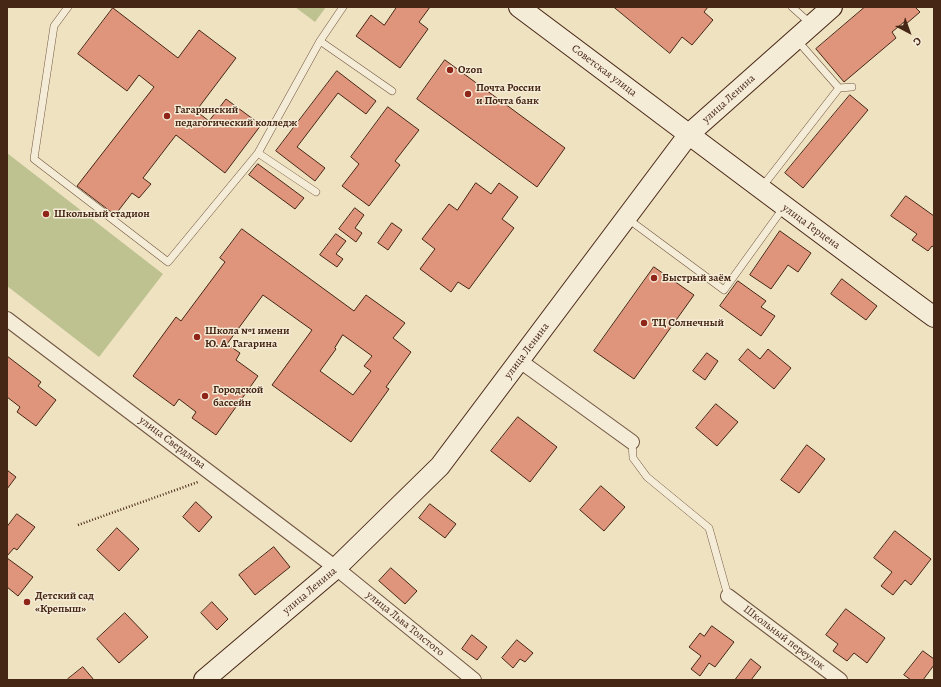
<!DOCTYPE html>
<html>
<head>
<meta charset="utf-8">
<style>
  body { margin:0 }
  #map { position:relative; width:941px; height:687px; overflow:hidden; background:#efe2c1; font-family:Alegreya,serif }
  canvas { display:block }
  .frame { position:absolute; inset:0; border:8px solid #462615; pointer-events:none }
  .north { position:absolute; left:889px; top:12px; width:40px; height:40px; -webkit-text-stroke:3px #f5ecd7; paint-order:stroke; rotate:139deg; font-size:11px; font-weight:700; line-height:16px; text-align:center; color:#462615 }
  .north::after { content:''; display:block; margin:auto; width:14px; height:18px; background:#462615; clip-path:polygon(50% 0,100% 100%,50% 72%,0 100%) }
</style>
</head>
<body>
<div id="map">
<canvas width="941" height="687"></canvas>
<div class="frame"></div>
<div class="north">С</div>
</div>
<script>
const context = document.querySelector('canvas').getContext('2d');
context.lineJoin = 'round';
function fillPath(path, color) { context.fillStyle = color; context.fill(path, 'evenodd'); }
function strokePath(path, color, width, dash) { context.strokeStyle = color; context.lineWidth = width; context.lineCap = dash ? 'butt' : 'round'; context.setLineDash(dash || []); context.stroke(path); }
function write(font, color, halo, rows, align = 'center') {
  context.font = font + ' Alegreya,serif'; context.lineWidth = 3; context.setLineDash([]); context.textBaseline = 'middle'; context.strokeStyle = halo; context.fillStyle = color; for (const [text, x, y, turn = 0] of rows) {
    context.save(); context.translate(x, y); context.rotate((+turn || 0) * Math.PI / 180); context.textAlign = isNaN(turn) ? turn : align; if (halo) context.strokeText(text, 0, 0); context.fillText(text, 0, 0); context.restore();
  }
}
fillPath(new Path2D(`
  M295,7H326L315,22Z
  M7,153L163,274L99,357L7,286Z`), '#bec290');
const building = new Path2D(`
  M397,7H430L419,22L428,29L400,68L356,36L371,15L384,25Z
  M614,7H708L704,12L713,20L692,45L682,37L670,53Z
  M865,7H915L920,12L906,24L904,22L892,32L896,38L844,82L816,49Z
  M113,8L178,58L199,30L236,58L196,111L209,121L226,99L261,125L225,173L176,135L143,178L151,184L139,198L132,193L115,215L77,186L154,87L139,75L127,91L78,54Z
  M445,60L565,148L537,187L417,99Z
  M337,71L376,101L366,114L338,93L297,147L325,168L315,181L276,151Z
  M850,95L868,110L803,188L785,173Z
  M388,107L419,130L395,161L400,165L369,206L342,186L359,164L351,157Z
  M258,164L304,198L295,209L249,175Z
  M476,183L491,194L499,183L518,197L502,219L514,228L469,289L458,282L451,292L420,269L435,249L422,239L449,204L457,210Z
  M906,196L934,216V247L932,246L928,251L912,240L917,234L891,216Z
  M355,208L364,215L355,228L362,233L356,242L339,229Z
  M392,223L402,230L388,250L378,243Z
  M242,229L354,311L366,295L405,323L393,338L411,352L386,387L389,389L351,442L272,385L312,330L263,295L227,344L240,353L236,360L258,376L216,435L192,418L196,412L179,399L174,406L133,376L176,317L181,321L225,262L220,258ZM343,335L372,356L364,366L371,371L353,395L320,371L336,349L335,348Z
  M780,231L811,253L798,272L788,265L771,289L750,275Z
  M336,234L346,241L336,254L343,259L337,267L320,255Z
  M654,267L694,295L634,379L594,351Z
  M842,279L877,306L866,320L831,294Z
  M738,281L766,301L761,307L775,316L761,336L720,306Z
  M748,349L760,359L768,349L791,368L774,389L739,360Z
  M707,353L718,361L705,380L693,371Z
  M7,356L41,382L38,386L56,400L36,426L17,412L20,407L7,397Z
  M716,404L738,422L717,446L696,428Z
  M518,417L557,447L530,482L491,451Z
  M807,445L825,459L799,493L781,480Z
  M7,470L16,477L7,489Z
  M601,486L625,507L604,531L580,510Z
  M196,502L212,517L199,532L183,517Z
  M430,504L456,524L445,538L419,518Z
  M17,514L35,527L17,550L14,548L7,556V527Z
  M117,528L139,549L119,571L97,550Z
  M895,531L931,559L911,585L905,580L893,595L881,586L892,572L874,558Z
  M274,547L290,567L255,595L239,575Z
  M7,558L33,577L18,596L7,587Z
  M391,568L417,591L405,604L379,581Z
  M212,602L228,619L217,630L201,613Z
  M846,609L885,638L867,663L854,653L847,661L833,651L838,644L826,635Z
  M125,613L148,637L119,663L97,639Z
  M712,626L734,642L715,667L709,663L700,676L691,669L701,656L689,647L700,633L704,636Z
  M472,635L487,647L477,660L462,649Z
  M517,640L533,653L525,662L520,659L513,668L502,658Z
  M923,651L934,659V665L923,680H911L904,675Z
  M751,659L761,667L751,680H738L736,679Z
  M83,667L94,680H69L68,679Z`);
fillPath(building, '#df957c');
strokePath(building, '#462615', 1);
const lane = new Path2D(`
  M68,7L54,26L34,159L168,262L258,153
  M343,7L320,41L392,91
  M792,7L811,24
  M839,88L852,87
  M762,187L839,88L796,39
  M316,192L258,153L320,41
  M628,219L724,290L784,207
  M632,442L633,458L647,477L709,528L728,596`);
const street = new Path2D(`
  M7,319L336,568L474,680
  M520,361L632,442
  M728,596L840,680`);
const secondary = new Path2D(`
  M519,7C657,110 795,215 934,317
  M204,680L336,568L440,466L689,134L832,7`);
strokePath(lane, '#705540', 8);
strokePath(street, '#705540', 16);
strokePath(secondary, '#462615', 22);
strokePath(new Path2D(`
  M78,525L198,482`), '#462615', 2.5, [1, 2]);
strokePath(lane, '#f5ecd7', 7);
strokePath(street, '#f5ecd7', 14);
strokePath(secondary, '#f5ecd7', 20);
for (const [x, y, r, color] of [
  [450,70,4,"#8f2418"],
  [468,94,4,"#8f2418"],
  [167,116,4,"#8f2418"],
  [46,214,4,"#8f2418"],
  [654,278,4,"#8f2418"],
  [644,323,4,"#8f2418"],
  [197,337,4,"#8f2418"],
  [205,396,4,"#8f2418"],
  [27,602,4,"#8f2418"]
]) { const dot = new Path2D(); dot.arc(x, y, r, 0, 2 * Math.PI); context.fillStyle = color; context.fill(dot); strokePath(dot, '#f5ecd7', 1.5); }
write('bold 11px', '#462615', '#f5ecd7', [
  ["Ozon",458,70],
  ["Почта России",476,88],
  ["и Почта банк",476,101],
  ["Гагаринский",175,110],
  ["педагогический колледж",175,123],
  ["Школьный стадион",54,214],
  ["Быстрый заём",662,278],
  ["ТЦ Солнечный",652,323],
  ["Школа №1 имени",205,331],
  ["Ю. А. Гагарина",205,344],
  ["Городской",213,390],
  ["бассейн",213,403],
  ["Детский сад",35,596],
  ["«Крепыш»",35,609]
], 'left');
write('11px', '#462615', '#f5ecd7', [
  ["Советская улица",604,71,37],
  ["улица Ленина",729,99,-42],
  ["улица Герцена",811,227,36],
  ["улица Ленина",527,351,-53],
  ["улица Свердлова",172,443,37],
  ["улица Ленина",310,591,-40],
  ["улица Льва Толстого",405,624,39],
  ["Школьный переулок",784,638,37]
]);
</script>
</body>
</html>
